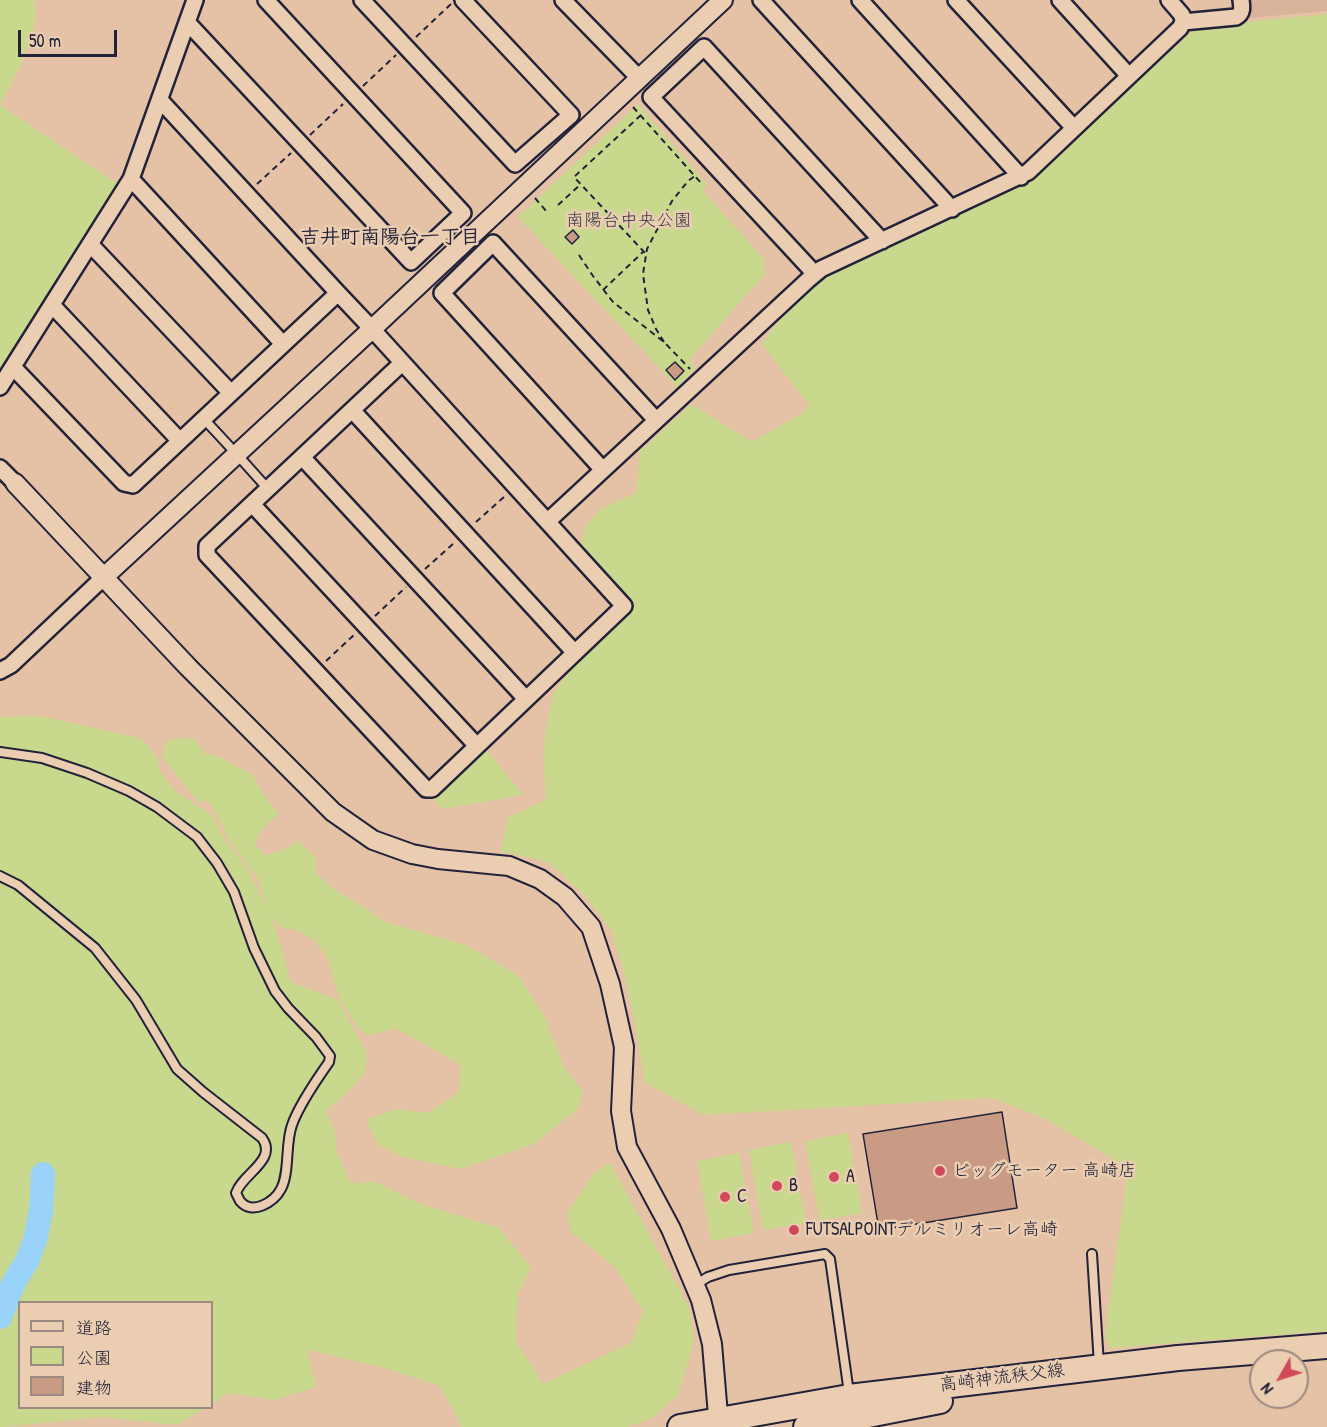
<!DOCTYPE html>
<html>
<head>
<meta charset="utf-8">
<style>
  body { margin:0 }
  #map { position:relative; width:1327px; height:1427px; overflow:hidden; background:#e5c2a5; font-family:"Patrick Hand","Klee One",sans-serif }
  canvas { display:block }
  .legend { position:absolute; left:18px; top:1301px; width:195px; height:108px; box-sizing:border-box; background:#ebceb1; border:2px solid #9b8982; margin:0; padding:8px 10px; list-style:none; font-size:18px; color:#22223b }
  .legend li { display:flex; align-items:center; gap:12px; height:30px }
  .legend b { width:30px; border:2px solid #9b8982 }
  .north { position:absolute; left:1249px; top:1349px; width:60px; height:60px; box-sizing:border-box; background:#ebceb1; border:2px solid #9b8982; border-radius:50%; rotate:231deg; font-size:16px; font-weight:700; line-height:24px; text-align:center; color:#22223b }
  .north::after { content:''; display:block; margin:auto; width:21px; height:27px; background:#d1495b; clip-path:polygon(50% 0,100% 100%,50% 72%,0 100%) }
  .scale { position:absolute; left:18px; top:30px; width:99px; height:27px; box-sizing:border-box; border:3px solid #22223b; border-top:0; padding-left:8px; font-size:18px; line-height:21px; white-space:nowrap; color:#22223b; -webkit-text-stroke:4px #ebceb1; paint-order:stroke }
</style>
</head>
<body>
<div id="map">
<canvas width="1327" height="1427"></canvas>
<ul class="legend">
<li><b style="height:8px;background:#ebceb1"></b>道路</li>
<li><b style="height:16px;background:#c8d88c"></b>公園</li>
<li><b style="height:16px;background:#c99b84"></b>建物</li>
</ul>
<div class="north">N</div>
<div class="scale">50 m</div>
</div>
<script>
const context = document.querySelector('canvas').getContext('2d');
context.lineJoin = 'round';
function fillPath(path, color) { context.fillStyle = color; context.fill(path, 'evenodd'); }
function strokePath(path, color, width, dash) { context.strokeStyle = color; context.lineWidth = width; context.lineCap = dash ? 'butt' : 'round'; context.setLineDash(dash || []); context.stroke(path); }
function write(font, color, halo, rows, align = 'center') {
  context.font = font + ' "Patrick Hand","Klee One",sans-serif'; context.lineWidth = 5; context.setLineDash([]); context.textBaseline = 'middle'; context.strokeStyle = halo; context.fillStyle = color; for (const [text, x, y, turn = 0] of rows) {
    context.save(); context.translate(x, y); context.rotate((+turn || 0) * Math.PI / 180); context.textAlign = isNaN(turn) ? turn : align; if (halo) context.strokeText(text, 0, 0); context.fillText(text, 0, 0); context.restore();
  }
}
fillPath(new Path2D(`
  M1249,0H1327V11L1250,18Z`), '#d9b399');
fillPath(new Path2D(`
  M0,0H34C43,30 14,78 0,105L121,186L0,381Z
  M1327,14V1331L1110,1348L1105,1337L1128,1168L1046,1119L992,1098L704,1115L645,1083L636,1029L625,976L612,931L585,896L549,862L501,852L508,817L546,800L543,751L548,718L554,692L571,669L631,609L581,544L585,525L600,510L637,492L640,451L691,404L752,442L805,411L809,405L762,344L778,321L804,295L824,278L1026,182L1194,30L1245,22Z
  M638,104L707,184L702,190L764,259L765,274L689,360L696,368L677,387L518,217Z
  M40,716L136,737L147,744L157,757L160,771L176,792L212,815L226,841L248,869L266,907L259,880L228,838L217,815L208,801L198,802L162,757C163,753 163,750 164,747C168,735 187,738 196,740L204,753L220,757L253,775L260,789L278,814L259,833L255,845L266,855L283,850L298,841L316,857V873L335,890L368,909L383,921L466,945L518,975L545,1017L564,1067L583,1092L578,1109L534,1144L461,1169L403,1157L377,1144L366,1119L398,1109L427,1113L458,1093L461,1065L395,1028L368,1036L358,1028L339,998L327,957L314,940L297,930L282,928L270,916L276,929L291,982L338,1000L367,1053L365,1073L352,1088L326,1111L335,1131L337,1154L351,1183L376,1182L418,1203L499,1228L531,1267L518,1294L516,1341L543,1384L631,1343L643,1311L614,1266L571,1232L567,1213L594,1173L610,1163L690,1309L694,1341L678,1395L651,1419L625,1427H462L440,1386L389,1369L308,1350L316,1387L274,1400L228,1393L212,1404V1302H20V1408H205L177,1425L103,1417L0,1427V717Z
  M483,746L524,795L442,809L429,794Z
  M848,1133L862,1213L820,1221L805,1141Z
  M791,1142L806,1223L763,1230L749,1150Z
  M739,1153L754,1233L711,1241L697,1161Z`), '#c8d88c');
strokePath(new Path2D(`
  M0,1317L14,1282L27,1261L35,1240L41,1211L43,1174`), '#9ad3fa', 24);
const building = new Path2D(`
  M573,230L579,237L572,244L565,237Z
  M675,362L684,371L675,380L666,370Z
  M1002,1112L1017,1208L879,1230L863,1134Z`);
fillPath(building, '#c99b84');
strokePath(building, '#22223b', 1.5);
const service = new Path2D(`
  M204,419L230,447
  M242,460L268,489
  M0,752L42,758L87,773L129,791L157,807L197,837L217,863L234,892L254,948L275,991L288,1008L316,1037L330,1056L329,1062C317,1079 299,1105 292,1125C285,1144 290,1172 281,1189C274,1202 252,1216 240,1201C240,1201 236,1193 236,1193C242,1174 278,1160 262,1138L203,1092L177,1069L136,1000L95,948L18,885L0,876
  M1092,1254L1099,1365
  M695,1285L708,1277L729,1270L825,1254L830,1259L849,1393`);
const minor = new Path2D(`
  M362,0L515,164L571,115L463,0
  M563,0L639,78
  M761,0L952,209
  M860,0L1021,177
  M956,0L1074,128
  M1060,0L1129,76
  M187,22L411,262L463,213L266,0
  M1183,22L1236,17C1243,13 1242,7 1241,0
  M160,100L338,293L372,329L624,606L432,789H426L207,555V546L402,363
  M131,179L283,344
  M90,244L231,393
  M815,274L651,97L704,47L882,241
  M52,305L180,441
  M13,367L124,483L133,485L338,293
  M0,387L131,179L195,0
  M352,410L575,653
  M302,457L526,699
  M0,468L15,483
  M603,470L442,293L493,243L656,420
  M252,504L477,746
  M548,521L809,279L821,269L1028,172L1180,28L1183,22L1182,15L1169,0
  M0,671L11,665L104,577`);
const tertiary = new Path2D(`
  M15,483L188,667L333,812L373,840L412,854L438,859L509,866L540,879L565,897L591,927L610,984L624,1047L621,1111L627,1147L671,1229L701,1300L712,1344L719,1427
  M104,577L372,329L723,0`);
const primary = new Path2D(`
  M680,1427L849,1397L1178,1358L1327,1346
  M806,1427L940,1401`);
strokePath(service, '#22223b', 12);
strokePath(minor, '#22223b', 20);
strokePath(tertiary, '#22223b', 22);
strokePath(primary, '#22223b', 28);
strokePath(new Path2D(`
  M416,37L451,4
  M363,86L396,55
  M633,107L701,183
  M641,115L574,177L646,254
  M310,135L343,104
  M257,184L291,153
  M535,198L547,212
  M558,205L581,184
  M579,255L593,276L613,302L664,342L690,369
  M603,290L644,251
  M664,342L656,329L648,310L643,274L647,249L672,201L688,181L695,176
  M476,522L505,496
  M425,569L454,543
  M375,616L406,587
  M326,661L355,634`), '#22223b', 2, [6, 4.5]);
strokePath(service, '#ebceb1', 8);
strokePath(minor, '#ebceb1', 15);
strokePath(tertiary, '#ebceb1', 18);
strokePath(primary, '#ebceb1', 24);
for (const [x, y, r, color] of [
  [940,1171,6,"#d1495b"],
  [834,1177,6,"#d1495b"],
  [777,1186,6,"#d1495b"],
  [725,1197,6,"#d1495b"],
  [794,1230,6,"#d1495b"]
]) { const dot = new Path2D(); dot.arc(x, y, r, 0, 2 * Math.PI); context.fillStyle = color; context.fill(dot); strokePath(dot, '#ebceb1', 2); }
write('18px', '#3b3d47', '#ebceb1', [
  ["南陽台中央公園",629,221]
]);
write('18px', '#22223b', '#ebceb1', [
  ["ビッグモーター 高崎店",952,1171],
  ["A",846,1177],
  ["B",789,1186],
  ["C",737,1197],
  ["FUTSALPOINTデルミリオーレ高崎",806,1230]
], 'left');
write('18px', '#22223b', '#ebceb1', [
  ["高崎神流秩父線",1002,1378,-7]
]);
write('bold 20px', '#22223b', '#ebceb1', [
  ["吉井町南陽台一丁目",390,238]
]);
</script>
</body>
</html>
